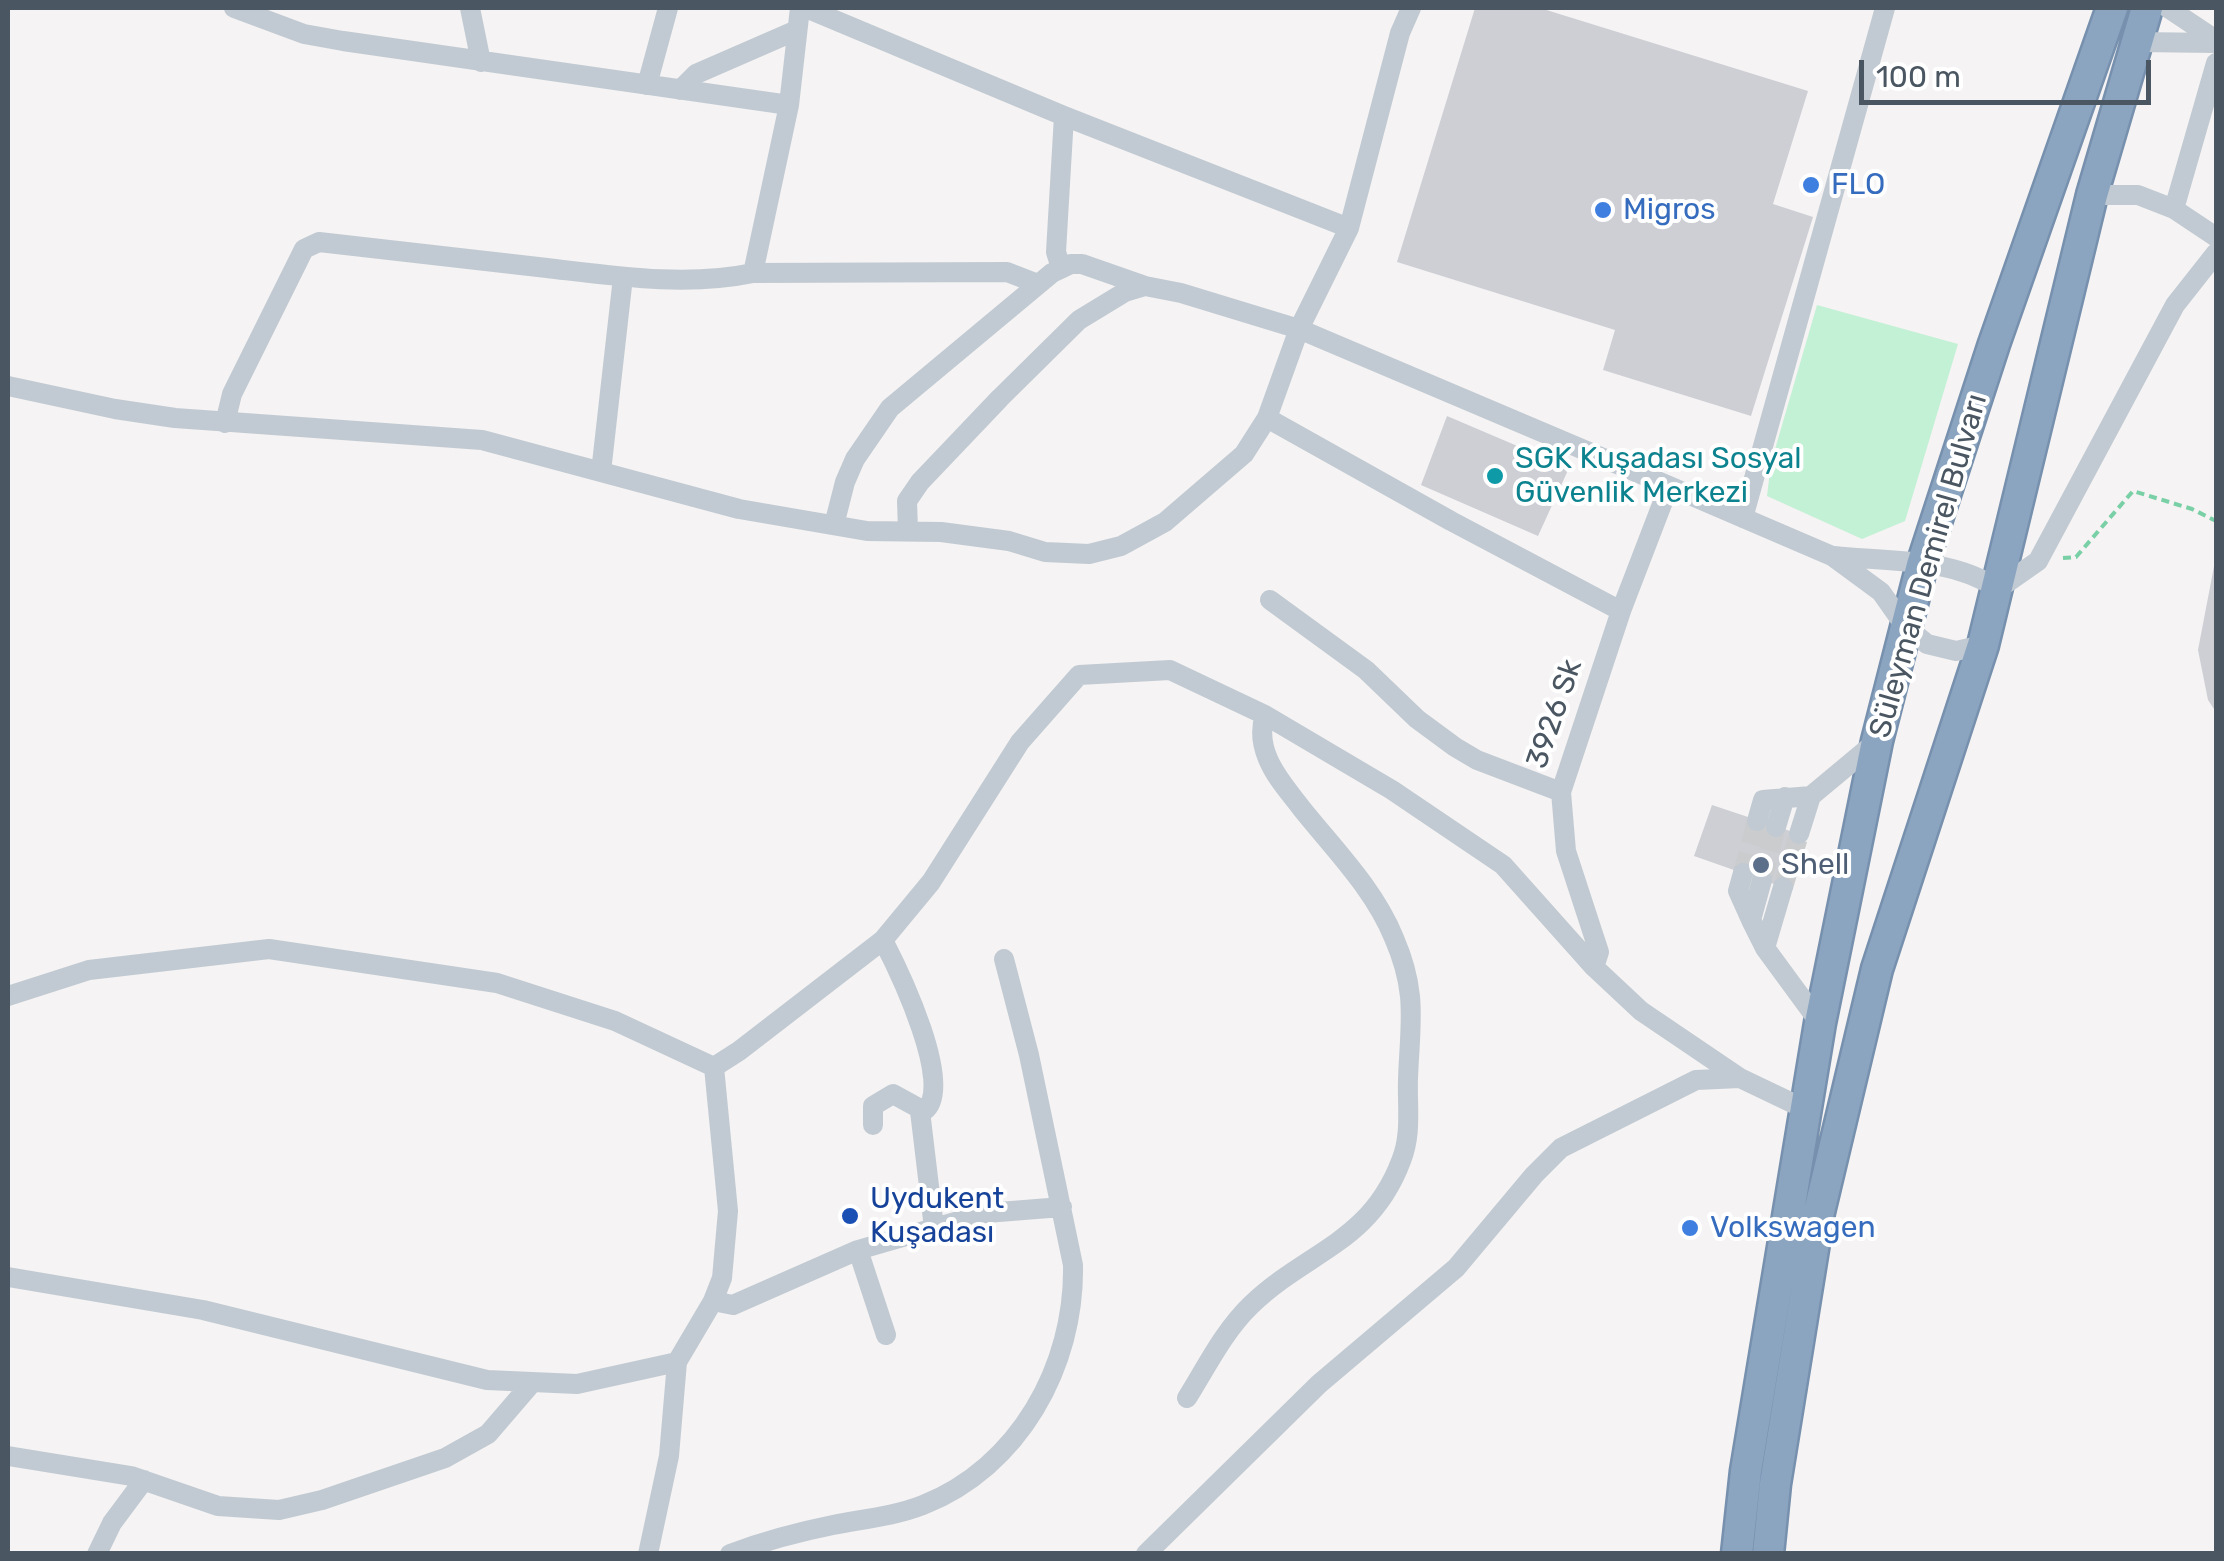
<!DOCTYPE html>
<html>
<head>
<meta charset="utf-8">
<style>
  body { margin:0 }
  #map { position:relative; width:2224px; height:1561px; overflow:hidden; background:#f5f3f3; font-family:Rubik,sans-serif }
  canvas { display:block }
  .frame { position:absolute; inset:0; border:10px solid #4a5661; pointer-events:none }
  .scale { position:absolute; left:1859px; top:60px; width:292px; height:45px; box-sizing:border-box; border:5px solid #4a5661; border-top:0; padding-left:12px; font-size:30px; line-height:35px; white-space:nowrap; color:#4a5661; -webkit-text-stroke:8px #fff; paint-order:stroke }
</style>
</head>
<body>
<div id="map">
<canvas width="2224" height="1561"></canvas>
<div class="frame"></div>
<div class="scale">100 m</div>
</div>
<script>
const context = document.querySelector('canvas').getContext('2d');
context.lineJoin = 'round';
function fillPath(path, color) { context.fillStyle = color; context.fill(path, 'evenodd'); }
function strokePath(path, color, width, dash) { context.strokeStyle = color; context.lineWidth = width; context.lineCap = dash ? 'butt' : 'round'; context.setLineDash(dash || []); context.stroke(path); }
function write(font, color, halo, rows, align = 'center') {
  context.font = font + ' Rubik,sans-serif'; context.lineWidth = 8; context.setLineDash([]); context.textBaseline = 'middle'; context.strokeStyle = halo; context.fillStyle = color; for (const [text, x, y, turn = 0] of rows) {
    context.save(); context.translate(x, y); context.rotate((+turn || 0) * Math.PI / 180); context.textAlign = isNaN(turn) ? turn : align; if (halo) context.strokeText(text, 0, 0); context.fillText(text, 0, 0); context.restore();
  }
}
fillPath(new Path2D(`
  M1817,305L1958,344L1905,521L1862,539L1767,496L1771,463Z`), '#c3f1d5');
fillPath(new Path2D(`
  M1475,8H1540L1808,91L1773,204L1813,217L1751,416L1603,370L1615,330L1397,262Z
  M1447,416L1569,468L1538,536L1421,485Z
  M2215,561H2216V712L2208,700L2198,650Z
  M1712,805L1805,836L1788,889L1694,856Z`), '#cdcfd5');
strokePath(new Path2D(`
  M1743,873L1757,821
  M1762,880L1776,827
  M1783,887L1799,834`), '#caccce', 20, [20, 10]);
const highway = new Path2D(`
  M1737,1554L1746,1471L1820,1023L1877,741L1922,565L1994,344L2112,8
  M1768,1554L1775,1484L1819,1212L1877,969L1983,645L2092,195L2147,8`);
strokePath(highway, '#7690ad', 35);
strokePath(new Path2D(`
  M2063,558L2076,557L2133,491L2192,509L2216,521`), '#7ad0a6', 4, [8, 5]);
strokePath(new Path2D(`
  M234,8L304,34L343,41L789,105
  M470,8L481,62
  M806,8L1064,116L1349,228
  M2168,8L2216,40
  M2137,42L2216,43
  M647,85L668,8
  M680,90L696,74L797,30
  M2092,195H2138L2174,209L2216,237
  M2174,209L2216,63
  M1061,268L1056,252L1064,116
  M753,273L789,105L800,8
  M8,386L115,409L175,418L482,440L739,509L867,531L941,532L1009,541L1045,552L1089,554L1121,546L1165,522L1244,454L1267,418L1299,329L1349,228L1400,33L1411,8
  M1267,418L1451,521L1621,611
  M225,423L232,394L304,249L319,242C395,251 471,260 547,268C615,276 686,287 753,273L1007,272L1038,284
  M601,472L623,277
  M1743,518L1885,8
  M834,525L845,482L855,459L890,408L1052,273L1071,264H1082L1145,286
  M908,531L907,501L920,482L1000,398L1079,320L1125,292L1145,286L1181,293L1299,329L1669,486L1832,556L1881,592L1905,626L1927,644L1956,651L1983,645
  M1834,556C1889,562 1951,557 1998,589L2038,561L2175,305L2216,253
  M1270,600L1366,670L1417,719L1455,747L1477,760L1561,792
  M1757,821L1763,800L1811,796L1877,741
  M1776,827L1785,797
  M1799,834L1811,796
  M1743,873L1738,891L1751,920
  M1762,880L1751,920L1765,948L1820,1023
  M1765,948L1783,887
  M1594,967L1599,952L1566,851L1561,792L1621,611L1669,486
  M8,996L89,970L269,949L497,983L615,1021L714,1067
  M714,1067L739,1051L883,940L931,882L1020,742L1079,675L1170,670L1265,715L1392,790L1503,865L1594,967L1641,1011L1740,1078
  M920,1111L934,1228
  M873,1125V1106L893,1094L924,1111C956,1088 898,969 883,940
  M858,1250L886,1335
  M8,1277L203,1310L487,1380L577,1384L677,1362
  M713,1301L733,1305L858,1250L986,1213L1062,1207
  M1187,1398C1207,1366 1224,1331 1251,1305C1307,1251 1370,1243 1401,1161C1412,1134 1407,1107 1408,1079C1410,1023 1418,993 1394,938C1374,889 1335,850 1302,809C1290,793 1276,778 1268,759C1262,745 1260,730 1265,715
  M8,1456L131,1476L218,1506L279,1510L322,1500L445,1458L488,1434L531,1384
  M97,1554L112,1523L144,1480
  M648,1554L669,1456L677,1362L713,1301L722,1278L728,1211L714,1067
  M730,1554C764,1541 798,1532 833,1525C864,1519 895,1516 923,1505C1019,1467 1075,1366 1073,1265L1029,1055L1004,959
  M1146,1554L1319,1384L1456,1268L1534,1175L1561,1148L1696,1080L1740,1078L1807,1110`), '#c1cad2', 20);
strokePath(highway, '#8ba5c1', 30);
for (const [x, y, r, color] of [
  [1811,185,10,"#3f7fe0"],
  [1603,210,10,"#3f7fe0"],
  [1495,476,10,"#0f9aa8"],
  [1761,865,10,"#5c6f8a"],
  [850,1216,10,"#1a4fb4"],
  [1690,1228,10,"#3f7fe0"]
]) { const dot = new Path2D(); dot.arc(x, y, r, 0, 2 * Math.PI); context.fillStyle = color; context.fill(dot); strokePath(dot, '#fff', 4); }
write('30px', '#366cbe', '#fff', [
  ["FLO",1831,185],
  ["Migros",1623,210],
  ["Volkswagen",1710,1228]
], 'left');
write('30px', '#0d838f', '#fff', [
  ["SGK Kuşadası Sosyal",1515,459],
  ["Güvenlik Merkezi",1515,493]
], 'left');
write('30px', '#4a5661', '#fff', [
  ["Süleyman Demirel Bulvarı",1929,566,-74],
  ["3926 Sk",1555,714,-71]
]);
write('30px', '#4e5e75', '#fff', [
  ["Shell",1781,865]
], 'left');
write('30px', '#164399', '#fff', [
  ["Uydukent",870,1199],
  ["Kuşadası",870,1233]
], 'left');
</script>
</body>
</html>
